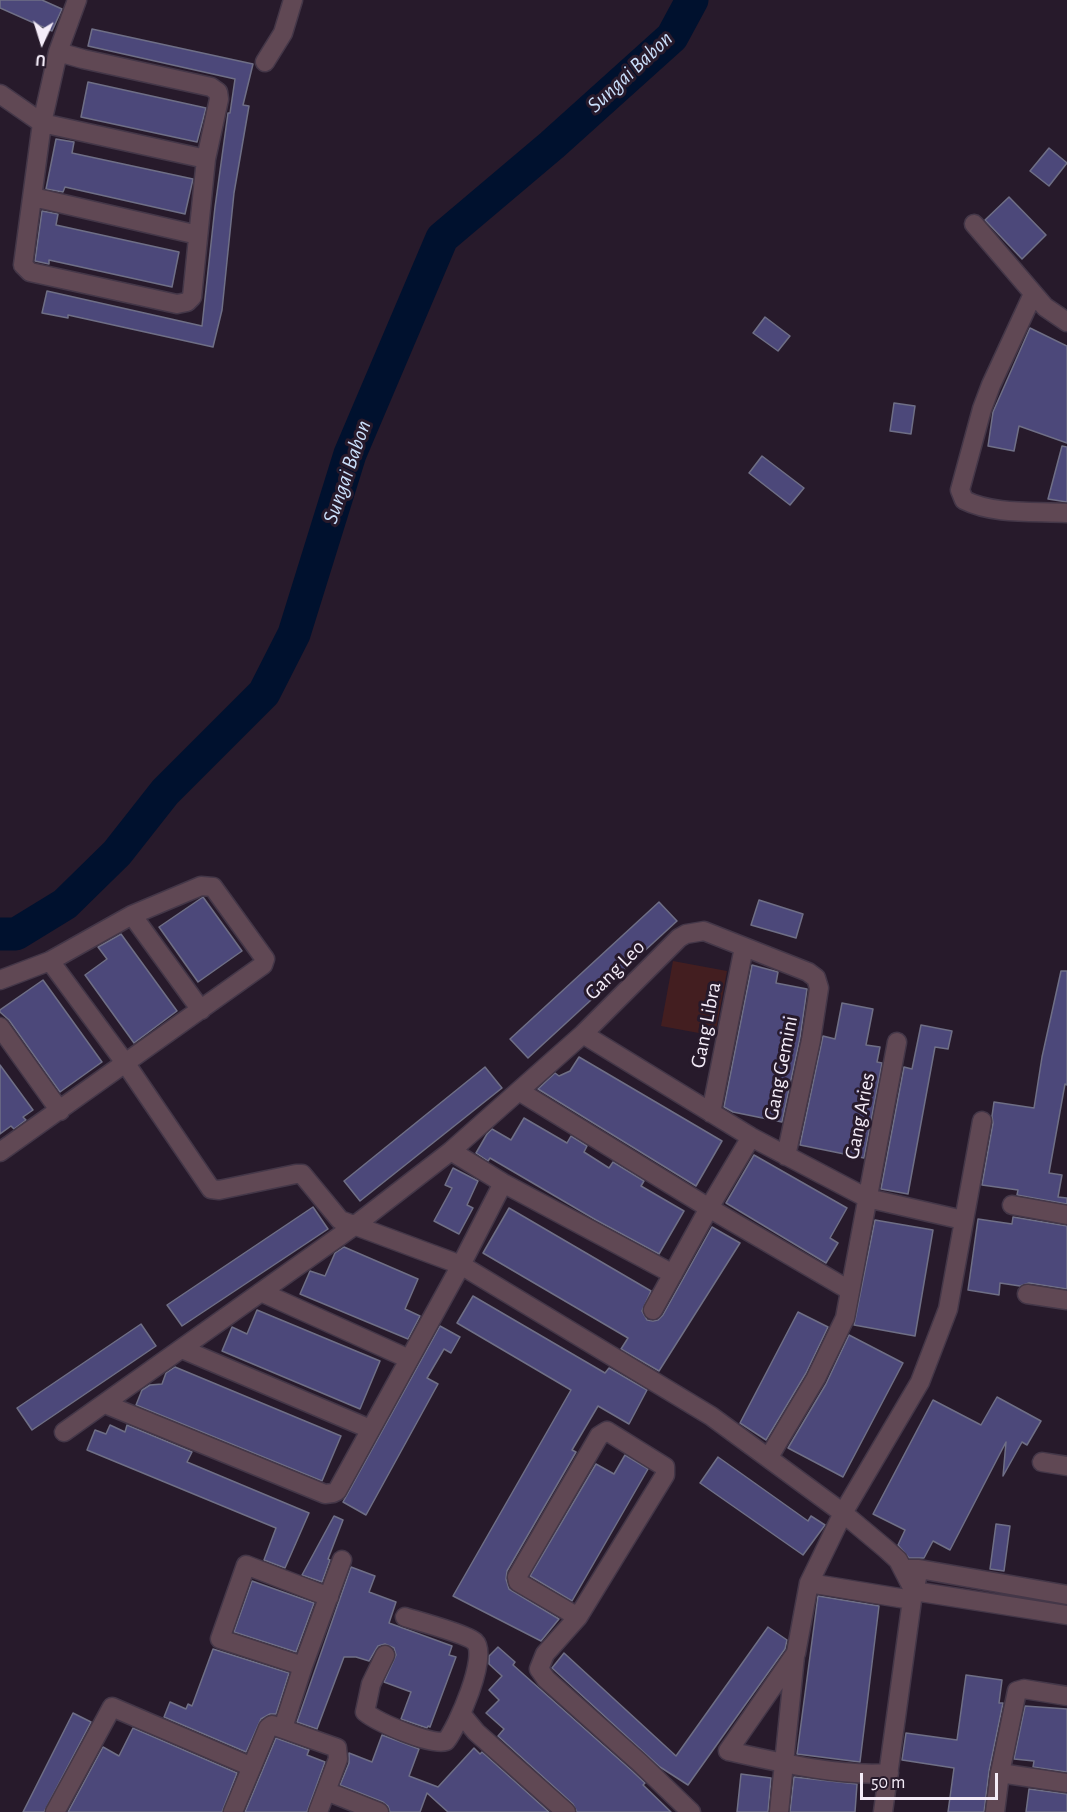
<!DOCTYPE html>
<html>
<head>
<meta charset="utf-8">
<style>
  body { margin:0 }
  #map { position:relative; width:1067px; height:1812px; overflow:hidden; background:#271a2b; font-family:"Alegreya Sans",sans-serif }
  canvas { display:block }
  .north { position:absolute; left:12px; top:12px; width:60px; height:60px; -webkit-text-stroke:4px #271a2b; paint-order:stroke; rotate:184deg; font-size:16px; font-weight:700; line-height:24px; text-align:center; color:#f4ecf8 }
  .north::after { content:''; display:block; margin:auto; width:21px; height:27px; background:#f4ecf8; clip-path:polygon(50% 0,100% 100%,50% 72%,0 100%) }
  .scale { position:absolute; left:860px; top:1773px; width:138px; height:27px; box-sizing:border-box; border:3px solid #f4ecf8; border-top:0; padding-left:8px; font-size:18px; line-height:21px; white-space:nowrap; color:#f4ecf8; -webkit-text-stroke:4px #271a2b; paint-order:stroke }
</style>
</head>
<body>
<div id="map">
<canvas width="1067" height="1812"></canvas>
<div class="north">U</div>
<div class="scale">50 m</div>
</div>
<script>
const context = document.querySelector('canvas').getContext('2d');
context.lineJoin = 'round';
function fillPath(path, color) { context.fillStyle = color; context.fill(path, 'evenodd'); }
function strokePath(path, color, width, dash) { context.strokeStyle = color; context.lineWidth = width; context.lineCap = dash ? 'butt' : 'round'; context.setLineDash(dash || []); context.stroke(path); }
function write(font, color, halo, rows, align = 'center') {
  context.font = font + ' "Alegreya Sans",sans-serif'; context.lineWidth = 6; context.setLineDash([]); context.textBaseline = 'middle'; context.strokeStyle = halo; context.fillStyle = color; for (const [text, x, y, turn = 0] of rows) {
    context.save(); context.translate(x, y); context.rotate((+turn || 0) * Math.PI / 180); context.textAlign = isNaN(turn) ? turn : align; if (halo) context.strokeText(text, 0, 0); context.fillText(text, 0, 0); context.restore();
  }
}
fillPath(new Path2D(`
  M673,961L727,971L715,1036L661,1026Z`), '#431e20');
strokePath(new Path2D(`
  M0,934H16L65,904L117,853L165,792L264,693L294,634L350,454L442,238L552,145L672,37L692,0`), '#00112e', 33);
const building = new Path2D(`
  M0,0H42L62,9L52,31L0,8Z
  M92,29L253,64L243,105L249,106L234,193L222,310L213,347L68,315V318L42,313L47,291L202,326L215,207L228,113H230L235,79L88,46Z
  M88,82L206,108L197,142L81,117Z
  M56,139L74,142L72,153L193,179L185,214L65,187L63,192L46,189Z
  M1049,148L1067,163L1049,186L1030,171Z
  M1009,197L1046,235L1022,259L985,220Z
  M42,211L58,214L56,225L179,252L172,287L49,260V264L35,261Z
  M765,317L790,336L778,351L753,333Z
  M1030,328L1067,346V443L1019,426L1014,451L988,446L993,412Z
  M894,403L915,406L911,434L890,431Z
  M1062,446L1067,447V502L1048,499Z
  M762,456L804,488L790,505L749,473Z
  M203,897L242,951L198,982L159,927Z
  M759,900L803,914L796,938L751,925Z
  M659,902L677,921L528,1058L510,1039Z
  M121,934L177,1011L134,1043L85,975L107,959L98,947Z
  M752,965L778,972L776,983L807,989L800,1038L782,1122L733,1112L724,1107Z
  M1061,971H1067V1085L1065,1084L1049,1173L1062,1175L1058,1197L1067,1198V1204L1017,1195L1018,1190L982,1185L993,1123L992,1116L994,1102L1034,1108L1042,1057Z
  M43,980L102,1062L60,1092L9,1020L0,1012V1010Z
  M842,1003L873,1009L866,1045L880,1047L877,1062L882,1063L864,1158L800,1145L823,1036L835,1039Z
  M921,1025L952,1031L948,1049L935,1047L908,1194L881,1189L904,1067L912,1069Z
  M579,1057L722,1141L696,1186L538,1089L555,1073L559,1076L570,1071Z
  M0,1065L33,1110L23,1117L26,1120L14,1129L11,1126L0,1134Z
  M485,1067L502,1088L360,1201L344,1181Z
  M524,1118L567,1143L571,1136L587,1146L584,1152L609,1168L613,1162L644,1181L641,1186L684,1211L659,1254L596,1220L490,1158L488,1161L476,1153L487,1134L492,1129L511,1140Z
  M754,1155L847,1208L830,1238L838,1243L826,1263L726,1203Z
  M453,1168L478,1181L467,1205L473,1208L459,1234L434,1221L452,1188L445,1185Z
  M313,1207L328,1229L182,1326L167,1305Z
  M509,1208L651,1291L642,1311L647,1320L653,1321L658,1320L663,1315L712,1227L740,1243L659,1371L621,1349L628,1338L483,1253Z
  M1013,1217L1067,1226V1289L1029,1283L1020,1286L1000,1283L999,1295L968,1290L978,1219L1012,1224Z
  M875,1220L933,1230L915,1336L854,1325Z
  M344,1247L418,1279L405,1309L420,1316L408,1339L300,1294L310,1271L325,1276L335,1253Z
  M473,1296L605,1373L609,1368L647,1390L629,1424L598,1406L572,1450L576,1452L507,1571L506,1579L509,1589L559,1619L541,1641L453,1596L571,1390L457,1323Z
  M257,1310L380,1361L360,1409L222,1351L232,1327L247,1334Z
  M798,1312L828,1327L806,1373L766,1440L740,1423Z
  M141,1324L156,1346L32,1430L17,1408Z
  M440,1326L460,1337L451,1353L444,1349L427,1378L438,1384L366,1515L343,1502Z
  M849,1335L903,1363L843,1477L788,1448L826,1384Z
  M175,1367L341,1436L322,1481L136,1405L142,1390L150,1385L162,1384L166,1373Z
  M997,1397L1041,1421L1027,1445L1022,1442L1003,1476L1006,1442L950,1550L933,1541L924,1558H909L898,1545L905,1530L873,1514L933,1400L981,1425Z
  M110,1425L125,1432L127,1425L192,1452L187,1462L309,1513L285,1568L264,1560L276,1528L87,1450L95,1430L106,1434Z
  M625,1455L648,1469L572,1601L530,1576L596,1464L614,1474Z
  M718,1457L808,1521L811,1516L825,1525L803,1555L700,1483Z
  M334,1516L343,1520L328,1559L330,1560L322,1582L302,1575Z
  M996,1524L1010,1526L1004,1571L990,1569Z
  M351,1567L375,1576L369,1592L396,1602L389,1623L452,1646L449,1655L456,1657L430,1727L428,1726L427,1728L401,1719L411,1692L384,1682L396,1655L394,1648L385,1644L378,1646L369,1661L356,1657H344L317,1729L297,1722Z
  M252,1581L314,1603L296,1652L234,1632Z
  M818,1596L879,1606L860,1762L797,1754Z
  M768,1627L787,1640L785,1649L688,1785L660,1767L552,1668L564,1653L676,1756Z
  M498,1647L515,1662L513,1665L631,1770L645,1783L643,1785L671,1812H577L573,1804L498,1736L504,1729L486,1713L499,1700L489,1690L502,1676L489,1664V1656Z
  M213,1649L289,1673L276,1714H270L261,1719L246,1752L164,1717L170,1702L186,1709L188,1704L192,1706Z
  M966,1675L1002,1680L999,1703H1003L989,1771L984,1812H948L954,1768L902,1760L906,1733L957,1740Z
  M1025,1706L1067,1709V1772L1033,1767L1034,1761L1014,1759Z
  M73,1713L91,1722L44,1812H23Z
  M133,1728L237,1773L222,1812H68L103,1747L119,1756Z
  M382,1735L419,1749L409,1776L438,1787L474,1748L480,1754L482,1752L549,1812H448L427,1793L420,1812H390L388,1806L383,1802L340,1785L349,1763V1753L372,1762Z
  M276,1738L309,1750L307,1755L325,1762L307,1812H245Z
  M741,1774L771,1778L768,1812H737Z
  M794,1777L857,1784L855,1812H790Z
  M1029,1789L1067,1794V1812H1026Z`);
fillPath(building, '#4c487a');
strokePath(building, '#6f6f86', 1.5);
const minor = new Path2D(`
  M77,0L58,52L42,123L23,265L30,272L177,304L187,302L192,297L206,159
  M265,62L283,33L293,0
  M0,94L42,123L206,159L219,99L218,92L211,87L83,59L58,52
  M33,197L198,235
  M974,224L1045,307L1067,322
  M1033,294L991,385L982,409L960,490L964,500C994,515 1034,511 1067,513
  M132,915L201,1010
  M50,961L126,1064L211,1189L219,1190L296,1174H302L340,1220L461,1265L711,1416L843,1513L886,1549L898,1560L914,1591L1067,1615
  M0,980L50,961L132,915L201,886L213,887L265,959L263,965L0,1152
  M0,1027L60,1111
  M583,1034L751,1137L867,1198L963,1220
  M519,1091L709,1208L849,1290
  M711,1113L744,947
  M451,1151L503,1183L673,1274
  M1012,1205L1067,1215
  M261,1292L409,1359
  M1027,1294L1067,1300
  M653,1310L709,1208L751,1137
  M182,1349L370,1429
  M105,1404L325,1494L333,1493L337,1491L461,1265L503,1183
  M64,1432L354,1226L451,1151L583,1034L679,938L686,934L704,931L808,972L816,978L819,988L811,1040L786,1156
  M769,1457L816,1378L845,1318L897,1042
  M1042,1462L1067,1466
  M907,1569H919L1067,1595
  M809,1583L912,1600
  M578,1617L518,1582L517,1577L599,1436L607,1431L665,1467V1475L578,1617L545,1654L539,1669L546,1679L639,1762L691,1812
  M385,1655L371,1684L365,1712C377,1722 431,1746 446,1741C457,1728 489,1655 475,1642C469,1635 418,1621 405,1617
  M303,1666L220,1639L246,1565L329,1597
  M462,1715L476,1732L566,1812
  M283,1728L303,1666L342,1560
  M889,1773C839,1777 777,1762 728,1751L796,1653L809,1583L843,1513L920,1382L948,1309L982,1121
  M1000,1773L1067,1783
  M55,1812L112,1707L252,1767
  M233,1812L268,1728L272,1725L337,1748L338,1759L326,1791L379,1812
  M318,1812L326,1791
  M779,1812L795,1656
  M883,1812L912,1600L919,1569
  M995,1812L1000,1773L1017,1691L1024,1689L1067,1696`);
strokePath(minor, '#443748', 21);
strokePath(minor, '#604854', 18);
write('21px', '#f4ecf8', '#271a2b', [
  ["Gang Leo",615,970,-45],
  ["Gang Libra",706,1025,-79],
  ["Gang Gemini",781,1068,-79],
  ["Gang Aries",860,1116,-79]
]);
write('italic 22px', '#cadffb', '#271a2b', [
  ["Sungai Babon",630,72,-43],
  ["Sungai Babon",347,472,-71]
]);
</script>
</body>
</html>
